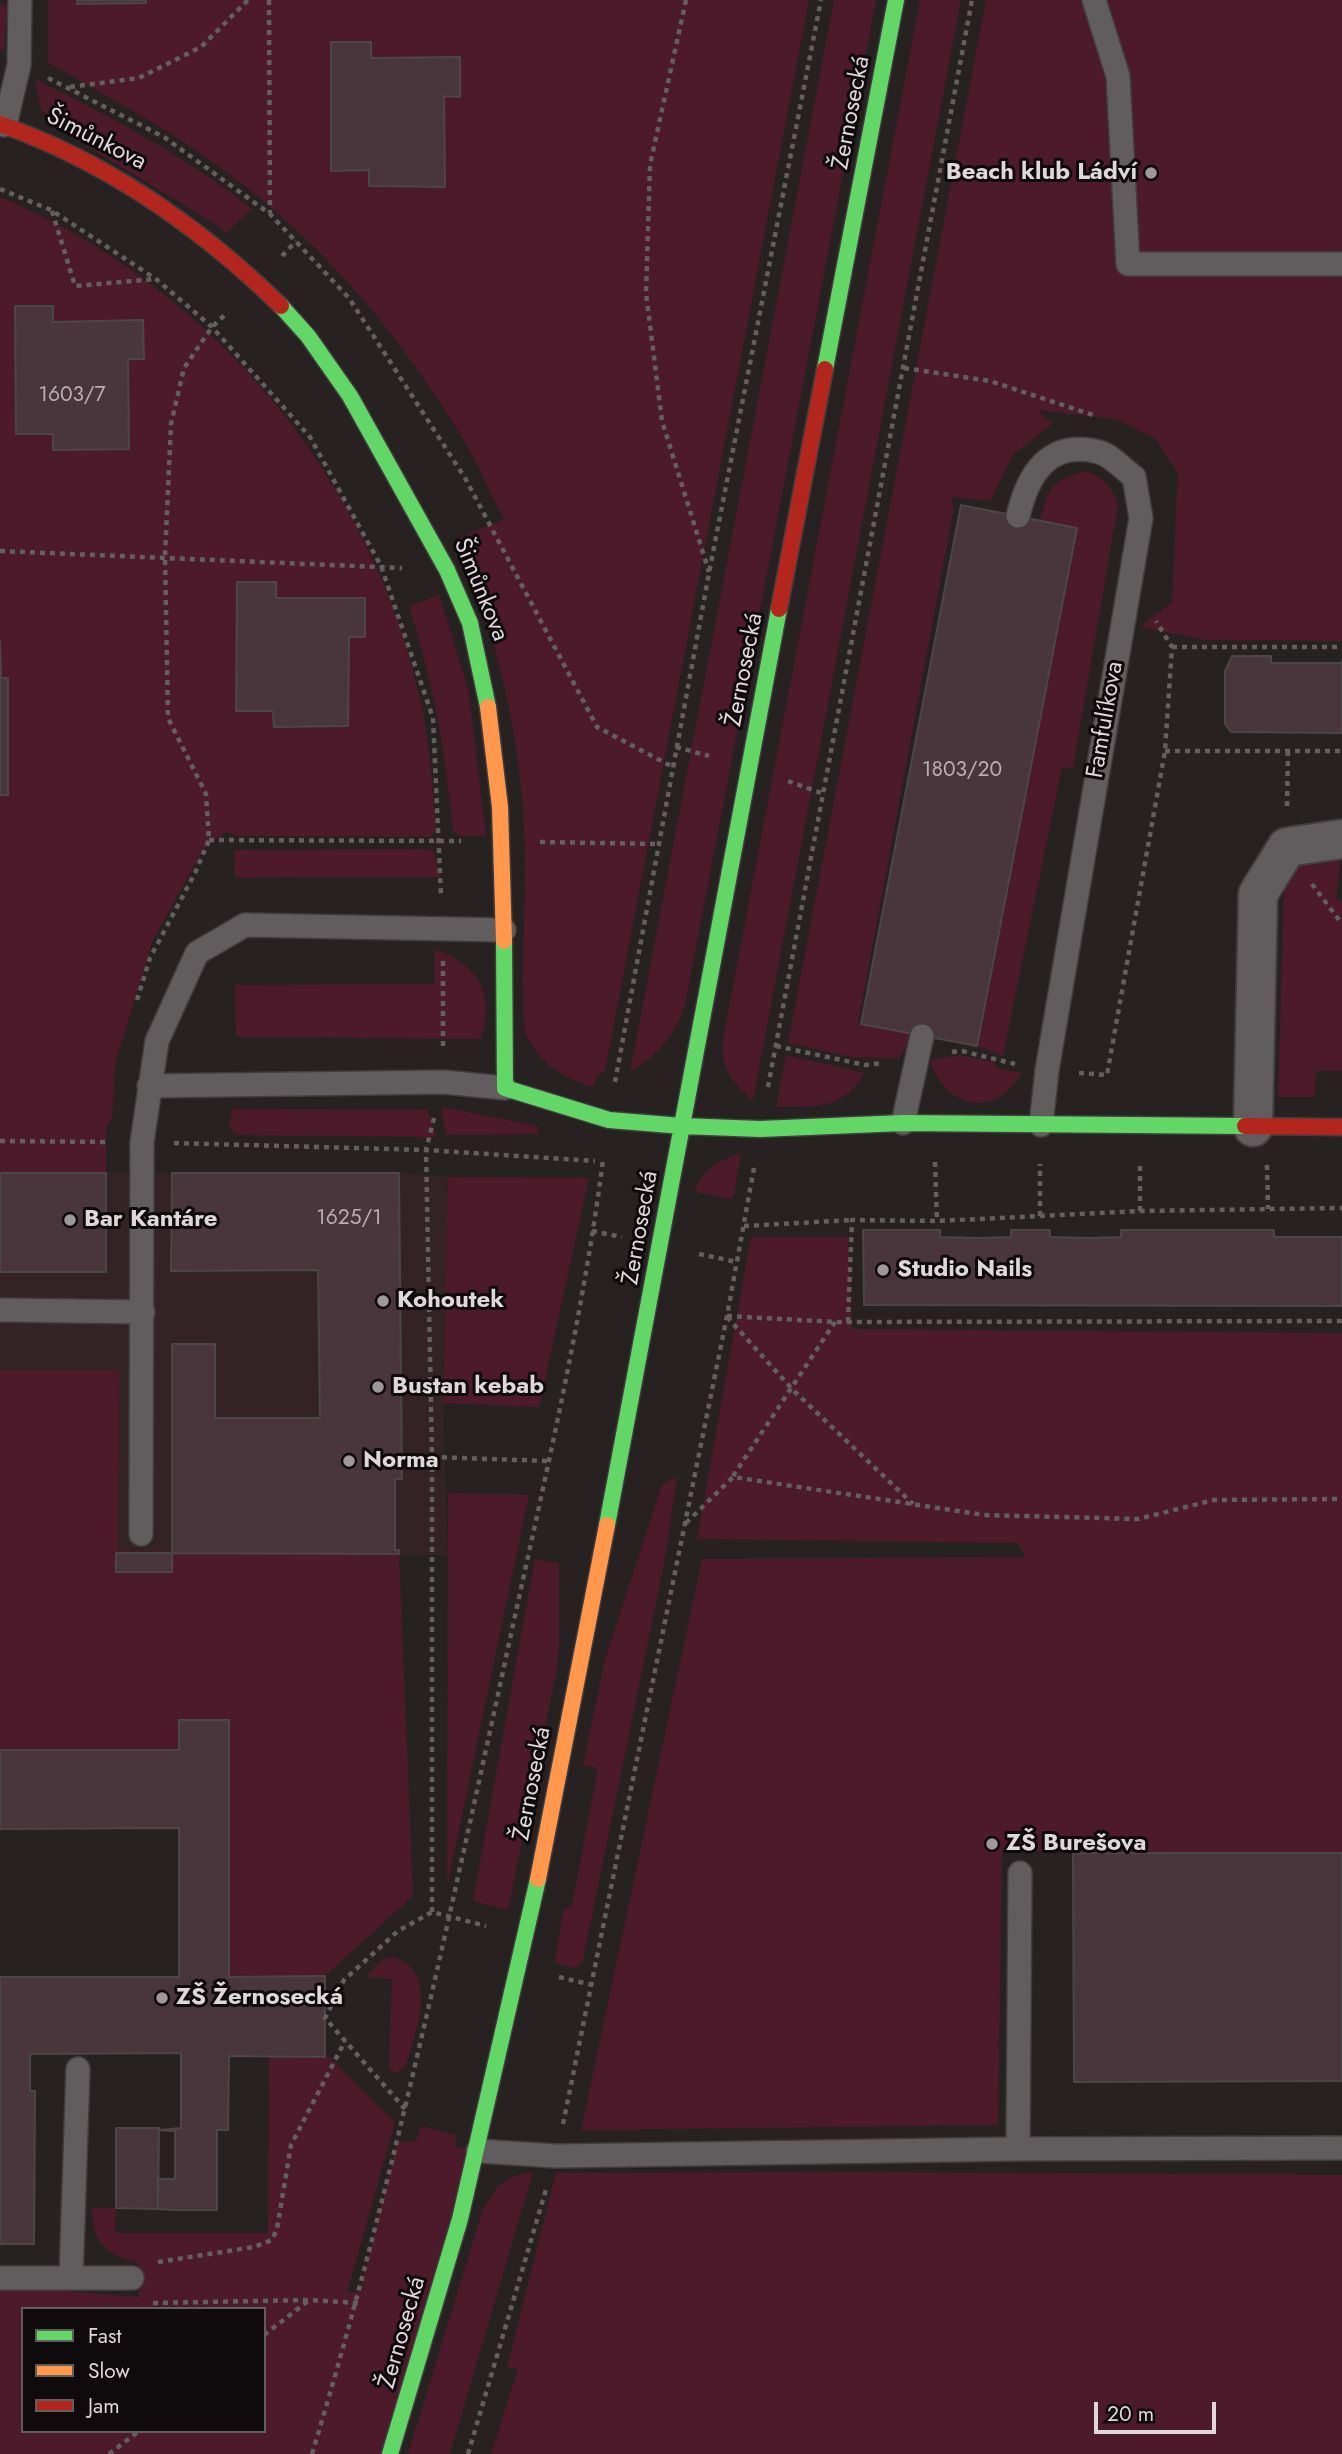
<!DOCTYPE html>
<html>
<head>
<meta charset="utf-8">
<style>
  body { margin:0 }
  #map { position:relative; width:1342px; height:2454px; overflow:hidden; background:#272122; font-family:Jost,sans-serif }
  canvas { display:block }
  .legend { position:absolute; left:21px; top:2307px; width:245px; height:126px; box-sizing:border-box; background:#0f0a0b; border:2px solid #625c5d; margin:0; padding:9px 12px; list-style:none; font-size:21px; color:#dfd7d9 }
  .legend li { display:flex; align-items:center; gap:14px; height:35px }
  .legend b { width:35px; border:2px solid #625c5d }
  .scale { position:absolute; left:1094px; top:2402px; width:122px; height:32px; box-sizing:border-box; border:4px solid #dfd7d9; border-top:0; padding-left:9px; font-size:21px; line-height:24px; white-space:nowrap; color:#dfd7d9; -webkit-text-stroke:5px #0f0a0b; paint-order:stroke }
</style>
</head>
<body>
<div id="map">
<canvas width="1342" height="2454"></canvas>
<ul class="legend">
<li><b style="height:9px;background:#63d668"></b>Fast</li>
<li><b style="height:9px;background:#ff974d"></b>Slow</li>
<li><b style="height:9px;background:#b3261e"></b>Jam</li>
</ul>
<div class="scale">20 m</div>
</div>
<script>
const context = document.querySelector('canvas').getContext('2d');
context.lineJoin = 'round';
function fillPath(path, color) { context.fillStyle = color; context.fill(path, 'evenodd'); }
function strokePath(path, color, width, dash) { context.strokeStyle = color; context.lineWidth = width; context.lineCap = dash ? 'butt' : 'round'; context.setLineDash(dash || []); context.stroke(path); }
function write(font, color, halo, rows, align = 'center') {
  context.font = font + ' Jost,sans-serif'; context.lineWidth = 6; context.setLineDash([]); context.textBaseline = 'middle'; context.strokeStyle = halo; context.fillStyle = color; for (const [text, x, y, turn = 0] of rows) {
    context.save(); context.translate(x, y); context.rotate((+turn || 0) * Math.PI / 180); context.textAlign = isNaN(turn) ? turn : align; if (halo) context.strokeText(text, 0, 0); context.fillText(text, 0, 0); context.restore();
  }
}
fillPath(new Path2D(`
  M0,1173H399L448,1177L443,1403L448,1555L117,1551L119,1371L0,1370Z`), '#332326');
fillPath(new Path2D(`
  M48,0H77L78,4L145,3L146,0H809L605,1071L597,1075L594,1087C561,1078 541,1064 525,1033C520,973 526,912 525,851C523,743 498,639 457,539L504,519C488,489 475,457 457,429C363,279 264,182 108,97C88,86 69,73 48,63ZM331,42L371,58H460V97L444,96L445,187L369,186V170H331Z
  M834,0H876L685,1005C674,1037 658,1055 630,1072Z
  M920,0H961L753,1100C733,1085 722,1068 722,1044Z
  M986,0H1342V641L1207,640L1140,627L1172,602L1178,474L1156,439L1116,419L1037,410L1052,424L1013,455L990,501L952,497L954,507L858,1024L910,1033L907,1046L899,1058L852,1057L788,1043Z
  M0,5H7L4,51L0,49Z
  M35,79C111,117 185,156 252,209L225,234L219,226L56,127L41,109Z
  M0,197C210,285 373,479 421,703C430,744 432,787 436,829L430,837L238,836L226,832L203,850L153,940L115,1064L112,1119L106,1128V1173H0V795L8,794V678H1L0,641ZM53,306V322L143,320L144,358L128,359L129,449L54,450L53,434H16L15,307ZM237,582H275L276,598L349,637L348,726L274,727L273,711L236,710Z
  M1085,471C1105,478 1111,485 1118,505L1073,768L1062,767L1003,1056L977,1046L1077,528L1040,521C1048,488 1051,480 1085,471Z
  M439,594L469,693L486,836H460L453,830C445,750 434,684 409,607Z
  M429,849L434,852L440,877L235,878L234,850Z
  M1340,859L1336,900L1342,901V1071H1316L1315,1097H1278L1284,890L1298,860Z
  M435,949C479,966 495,992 481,1039L236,1037L235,985L435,984Z
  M786,1055L865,1073C841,1111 815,1106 776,1107Z
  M960,1055L994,1062L996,1068L1022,1073C1015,1083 1005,1096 993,1100C963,1111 937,1087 930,1060Z
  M447,1108L538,1126L539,1134L446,1135L441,1110Z
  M232,1109L427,1110L437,1137L235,1135L229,1127Z
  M741,1153L733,1199L694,1192C704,1168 718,1161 741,1153Z
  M448,1177L589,1178L539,1407L443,1403Z
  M751,1237H848L852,1329L1342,1333V1853L1002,1851L998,2125L581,2130L702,1559L1025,1557L1018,1543L697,1539Z
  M0,1370H119L118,1551L399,1554L413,1896L325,1976L229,1977V1720H180L179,1750H0Z
  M677,1477L664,1564L582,1964L576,1968L555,1963L563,1911L572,1905L598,1768L583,1766L604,1663L662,1484Z
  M448,1493L529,1495L447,1887Z
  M535,1559L559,1563V1644L556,1674L508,1910L473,1901Z
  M393,1957C441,1971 415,2033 406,2066L395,2074L389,2068L392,1979L366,1977L383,1959Z
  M269,2057H330L395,2122L347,2293L360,2292L397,2143L416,2141L421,2126L456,2135L455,2147L478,2151L390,2454H0V2286L139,2297V2263C105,2254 93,2245 92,2208H116L115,2233H268ZM23,2309H264V2431H23Z
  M533,2172L450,2454H408L482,2212C497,2184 502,2177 533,2172Z
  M858,2172L1342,2175V2454H491L518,2369L507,2367L556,2173Z`), '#4d1a2b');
const building = new Path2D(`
  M77,0H146V3L77,4Z
  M331,42H371V58L460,57V97L444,96L445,187L369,186V170L331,171Z
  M15,306H53V322L143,320L144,359H128L129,449L53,450V434H16Z
  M961,505L1077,528L977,1046L861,1024Z
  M237,582H276V598H365V637H349L348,726L274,727L273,711H236Z
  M0,641L1,678H8V795H0Z
  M1232,656H1271V663H1342V660V733L1231,732L1225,724V671Z
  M0,1173H106V1272H0Z
  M172,1173H399L402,1479H395V1550H399V1554L172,1553V1344H215V1418H320L318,1270L171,1271Z
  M863,1230H940V1237L978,1238L1011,1237V1230H1050V1237L1089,1238L1121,1237V1230H1274V1237H1342V1306L864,1305Z
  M116,1553H172V1572H116Z
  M179,1720H229V1977L325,1976V2057L229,2056L228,2130H217V2210H175L158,2209V2179H175V2131L159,2130L181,2128V2053L30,2054V2091H35L34,2244H0V1977H179V1828L0,1829V1750H179Z
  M1073,1853H1342V2081L1074,2082Z
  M116,2128H159L158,2209L116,2208Z`);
fillPath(building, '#49353c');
strokePath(building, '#4b4647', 2);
const lane = new Path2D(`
  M1094,0L1118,76L1128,264H1342
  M5,125L19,65L20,0
  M1018,516C1028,474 1049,439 1099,452C1111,455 1124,470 1134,477L1141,518L1047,1070L1041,1125
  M149,1086L443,1082L505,1088
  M903,1123L922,1036
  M3,1310L143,1312
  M141,1534L142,1142L157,1041L197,953L245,925L504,930
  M1018,2149L1020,1873
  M478,2151L556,2156L1018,2149L1342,2148
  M0,2278H132
  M71,2278L78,2069`);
const street = new Path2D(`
  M1253,1127L1258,894L1287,847L1342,839`);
const fast = new Path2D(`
  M281,306L308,336L350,396L447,570L470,623L488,707
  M825,369L896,0
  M504,941L505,1088L609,1120L682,1126L760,1129L903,1123L1245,1126
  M607,1525L779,609
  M390,2454L460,2219L538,1879`);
const slow = new Path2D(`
  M488,707L500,807L504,941
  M538,1879L607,1525`);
const jam = new Path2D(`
  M0,124C107,162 200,227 281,306
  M779,609L825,369
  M1245,1126L1342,1127`);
strokePath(lane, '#413c3d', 26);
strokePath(street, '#413c3d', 42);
strokePath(fast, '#413c3d', 19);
strokePath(slow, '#413c3d', 19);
strokePath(jam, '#413c3d', 19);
strokePath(new Path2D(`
  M269,0L270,213
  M686,0L650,165L646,293L662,421L709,572
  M48,78L164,137L270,214L349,298L465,478L597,727L673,767
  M70,87L139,78L201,47L248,0
  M0,189L51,210L156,279L212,327L310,437L381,566L433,718L441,896
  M52,211L75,286L156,279
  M282,256L296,241
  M904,368L990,381L1096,416
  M0,551L402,568
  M1172,647H1342
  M676,747L709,756
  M1165,751H1342
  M788,781L824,794
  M1287,806L1288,751
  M209,840L461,841
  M540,842L658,844
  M1312,884L1342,924
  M443,961V1050
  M137,1000L150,958L195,873L209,840L206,794L168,718L165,556L171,424L184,368L212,327L228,312
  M776,1046L865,1065L884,1063
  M952,1052L962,1051L1015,1064
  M1079,1073L1107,1075L1165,751L1172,647L1156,621
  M615,1082L709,573L821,0
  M768,1087L972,0
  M0,1141L109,1142
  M174,1143L426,1150L595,1161
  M935,1162L937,1221
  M1267,1165L1268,1209
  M1140,1211V1166
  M1040,1216V1164
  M744,1226L852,1220
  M592,1231L622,1237
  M699,1254L737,1262
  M727,1316L835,1322L1342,1321
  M727,1317L793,1390L913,1504
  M848,1322L852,1220L937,1221L1140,1211L1342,1208
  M432,1457L548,1461
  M733,1476L835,1322
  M686,1523L733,1477L984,1515L1138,1519L1214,1500L1342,1499
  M432,1912V1457L426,1150L435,1114
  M559,1977L592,1985
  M405,2109L325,2018L344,1980L398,1931L432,1912L486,1926
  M563,2124L727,1316L754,1168
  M158,2262L254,2247L272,2240L277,2229L291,2145L345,2041
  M153,2303L309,2300L358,2303
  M264,2335L308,2301
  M109,2454L139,2431
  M312,2454C388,2203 443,1946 499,1690C536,1515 580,1338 603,1160
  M468,2454L547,2186`), '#645f60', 4.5, [5, 5]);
strokePath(lane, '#615c5d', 23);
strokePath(street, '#615c5d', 38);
strokePath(fast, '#63d668', 16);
strokePath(slow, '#ff974d', 16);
strokePath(jam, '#b3261e', 16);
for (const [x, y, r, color] of [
  [1151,173,7,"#9f9799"],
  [70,1220,7,"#9f9799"],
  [883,1270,7,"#9f9799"],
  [383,1301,7,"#9f9799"],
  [378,1387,7,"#9f9799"],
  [349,1461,7,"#9f9799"],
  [992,1844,7,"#9f9799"],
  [162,1998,7,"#9f9799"]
]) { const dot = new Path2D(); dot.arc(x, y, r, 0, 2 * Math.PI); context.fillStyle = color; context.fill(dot); strokePath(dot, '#0f0a0b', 2.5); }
write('21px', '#baaeb2', null, [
  ["1603/7",72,396],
  ["1803/20",962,771],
  ["1625/1",349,1219]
]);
write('24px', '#dfd7d9', '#0f0a0b', [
  ["Žernosecká",852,113,-79],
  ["Šimůnkova",96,140,27],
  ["Šimůnkova",480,590,68],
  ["Žernosecká",745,670,-79],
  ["Famfulíkova",1106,720,-80],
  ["Žernosecká",641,1228,-80],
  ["Žernosecká",533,1784,-79],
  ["Žernosecká",403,2333,-74]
]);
write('bold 24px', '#dfd7d9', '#0f0a0b', [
  ["Beach klub Ládví",1137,173,"right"],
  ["Bar Kantáre",84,1220],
  ["Studio Nails",897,1270],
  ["Kohoutek",397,1301],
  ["Bustan kebab",392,1387],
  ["Norma",363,1461],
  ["ZŠ Burešova",1006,1844],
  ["ZŠ Žernosecká",176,1998]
], 'left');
</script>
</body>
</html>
